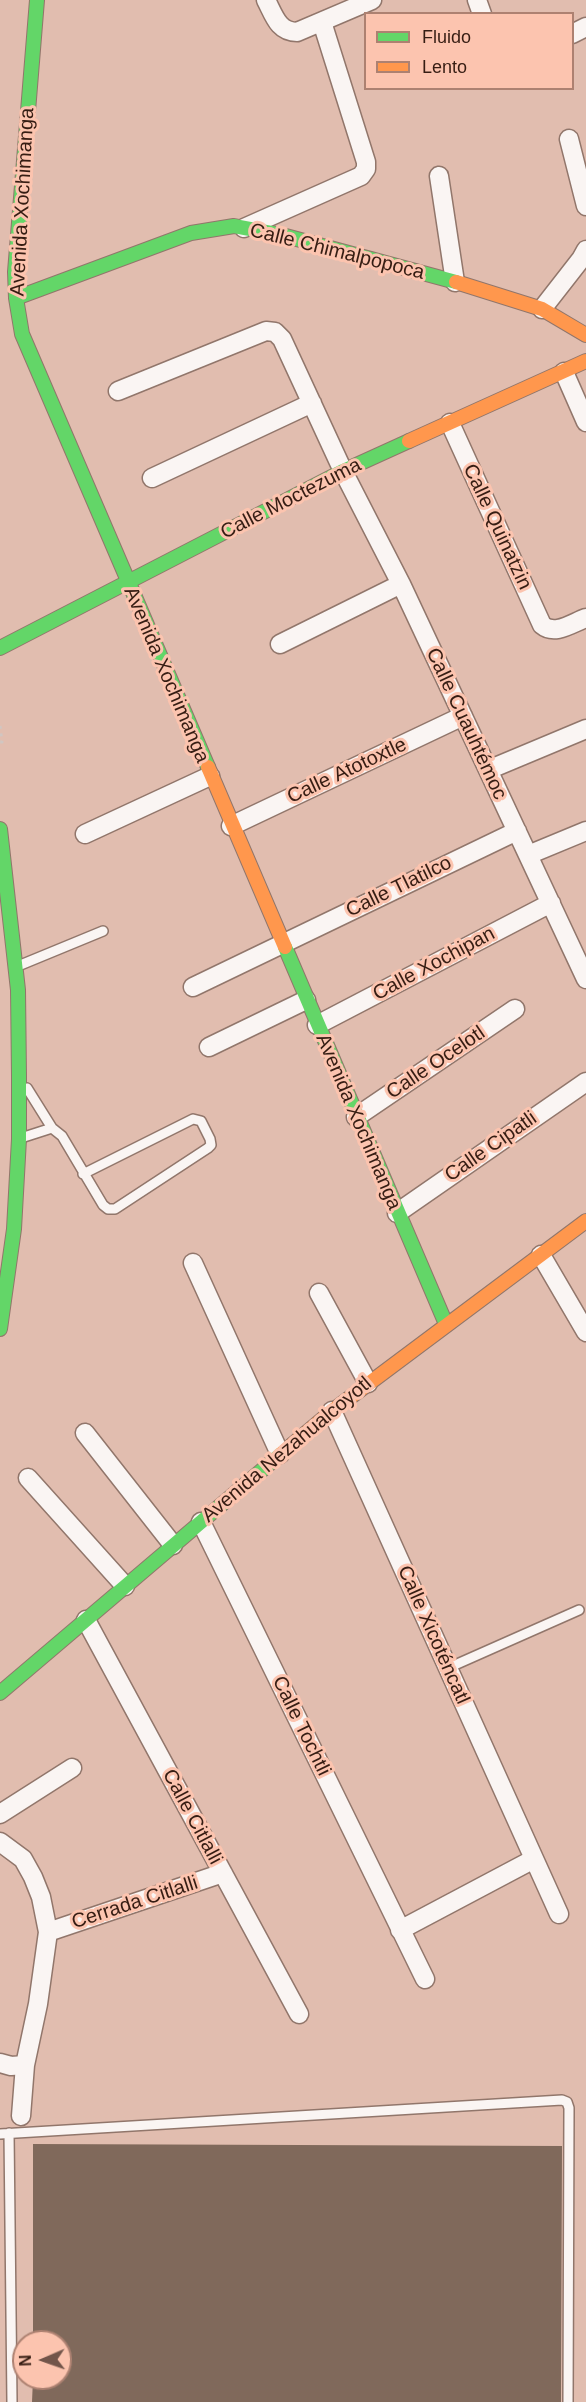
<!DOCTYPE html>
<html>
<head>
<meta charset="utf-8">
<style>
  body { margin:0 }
  #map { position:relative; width:586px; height:2402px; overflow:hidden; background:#e1bdaf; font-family:Arial,sans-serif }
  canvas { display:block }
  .legend { position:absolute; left:364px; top:12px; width:210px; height:78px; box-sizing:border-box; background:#fcc4af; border:2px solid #ad8171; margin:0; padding:8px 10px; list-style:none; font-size:18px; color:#361d13 }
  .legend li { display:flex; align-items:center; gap:12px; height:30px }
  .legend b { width:30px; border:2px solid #ad8171 }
  .north { position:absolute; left:12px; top:2330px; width:60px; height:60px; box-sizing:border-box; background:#fcc4af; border:2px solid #ad8171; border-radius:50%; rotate:268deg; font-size:16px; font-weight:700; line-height:24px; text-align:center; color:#361d13 }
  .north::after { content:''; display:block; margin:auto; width:21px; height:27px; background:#72554a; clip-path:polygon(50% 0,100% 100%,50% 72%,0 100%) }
</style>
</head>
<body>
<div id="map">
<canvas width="586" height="2402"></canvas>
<ul class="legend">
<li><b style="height:8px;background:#63d668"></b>Fluido</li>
<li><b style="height:8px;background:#ff974d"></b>Lento</li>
</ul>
<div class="north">N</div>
</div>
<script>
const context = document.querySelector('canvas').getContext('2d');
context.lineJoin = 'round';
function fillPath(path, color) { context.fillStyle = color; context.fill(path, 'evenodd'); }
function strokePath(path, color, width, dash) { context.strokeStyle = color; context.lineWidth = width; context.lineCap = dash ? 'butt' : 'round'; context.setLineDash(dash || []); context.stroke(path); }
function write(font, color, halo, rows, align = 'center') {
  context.font = font + ' Arial,sans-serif'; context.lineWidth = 6; context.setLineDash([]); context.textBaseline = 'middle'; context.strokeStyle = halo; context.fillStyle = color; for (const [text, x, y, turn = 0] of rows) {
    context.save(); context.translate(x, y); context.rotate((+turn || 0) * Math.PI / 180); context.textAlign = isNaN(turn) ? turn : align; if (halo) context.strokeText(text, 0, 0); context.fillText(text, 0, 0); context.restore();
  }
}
fillPath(new Path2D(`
  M33,2144L562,2146L561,2402H32L33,2378H60V2342H33Z`), '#80695b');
const lane = new Path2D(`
  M18,966L103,931
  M27,1088L52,1128L62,1136L103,1205L108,1209H115L208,1148L211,1145L210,1139L201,1121L193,1119L83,1174
  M24,1137L52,1128
  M448,1668L579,1610
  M9,2133L12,2402
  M0,2134L562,2100L567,2102L569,2108L568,2402`);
const street = new Path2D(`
  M266,0C274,15 278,32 297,32L372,0
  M477,0L482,14
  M572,34L586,27
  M569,139L586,206
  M439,176L455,282
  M244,228L361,176L366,169V162L322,22
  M542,309L581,259L586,250
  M564,372L586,422
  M118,391L266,331L275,332L282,339L343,471L401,584L586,979
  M450,423L542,625C555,636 572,623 586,618
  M152,478L312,403
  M280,644L401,584
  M488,770L586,729
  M231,826L463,716
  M85,834L210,776
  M528,855L586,831
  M193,987L517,831
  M317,1025L551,903
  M209,1047L306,1000
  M356,1117L515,1009
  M397,1213L586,1082
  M541,1255L586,1332
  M193,1263L280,1454
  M319,1293L368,1383
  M332,1411L559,1914
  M85,1433L173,1545
  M28,1478L125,1586
  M201,1522L425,1979
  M86,1620L299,2014
  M0,1814L72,1768
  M0,1842L23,1859L33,1877L41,1897L48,1932L38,2004L25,2065L21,2116
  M400,1930L534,1859
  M48,1932L223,1873
  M0,2063L11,2066L25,2065`);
const fast = new Path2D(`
  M37,0L15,272L16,298L22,334L208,767
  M16,298L191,233L234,226L282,235L456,282
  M0,648L343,471L409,441
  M0,829L18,990L19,1076V1139L14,1229L0,1329
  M285,947L446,1324
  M0,1693L281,1454`);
const slow = new Path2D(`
  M456,282L542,309L586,335
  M409,441L586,361
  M208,767L285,947
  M281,1454L332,1411L586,1221`);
strokePath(lane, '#91766b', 12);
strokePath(street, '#91766b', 21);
strokePath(fast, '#91766b', 16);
strokePath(slow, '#91766b', 16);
strokePath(new Path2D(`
  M0,726L2,742H0`), '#d1c6c1', 3, [3, 4.5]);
strokePath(lane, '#faf5f3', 9);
strokePath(street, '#faf5f3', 18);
strokePath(fast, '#63d668', 14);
strokePath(slow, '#ff974d', 14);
write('20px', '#361d13', '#fcc4af', [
  ["Avenida Xochimanga",23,202,-87],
  ["Calle Chimalpopoca",337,252,14],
  ["Calle Moctezuma",291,499,-27],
  ["Calle Quinatzin",497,527,65],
  ["Avenida Xochimanga",166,675,67],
  ["Calle Cuauhtémoc",466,724,65],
  ["Calle Atotoxtle",347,771,-25],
  ["Calle Tlatilco",399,887,-26],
  ["Calle Xochipan",434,964,-28],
  ["Calle Ocelotl",436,1063,-34],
  ["Avenida Xochimanga",358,1122,67],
  ["Calle Cipatli",491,1147,-35],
  ["Avenida Nezahualcoyotl",287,1450,-40],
  ["Calle Xicoténcatl",433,1635,66],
  ["Calle Tochtli",301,1726,64],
  ["Calle Citlalli",192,1817,62],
  ["Cerrada Citlalli",135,1903,-18]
]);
</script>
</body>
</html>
